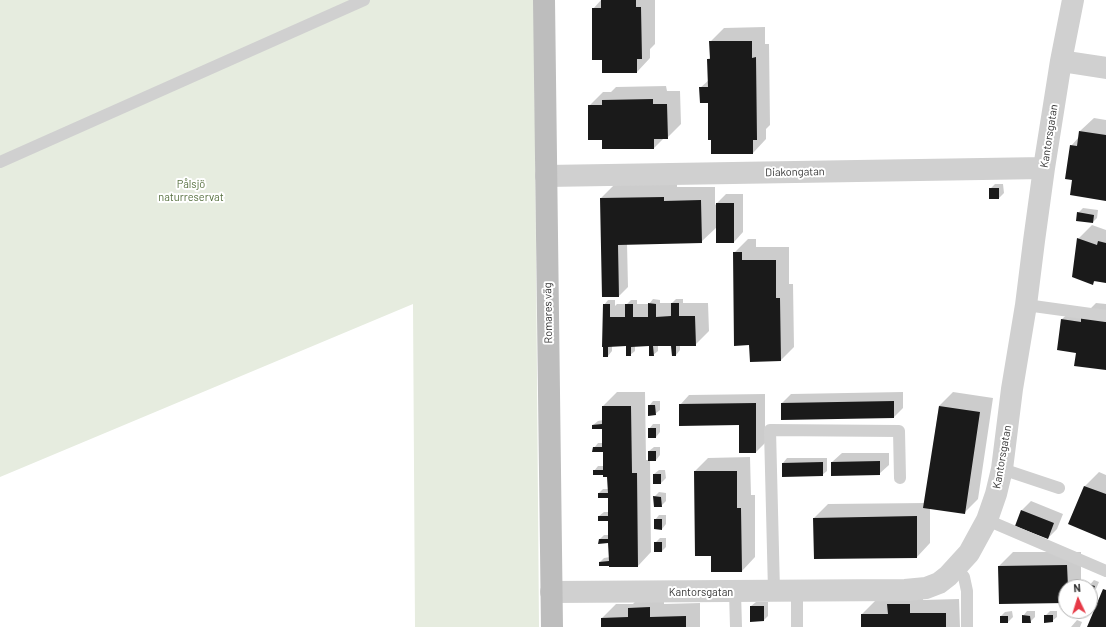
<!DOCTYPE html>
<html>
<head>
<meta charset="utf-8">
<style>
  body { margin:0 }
  #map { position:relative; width:1106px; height:627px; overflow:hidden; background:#fff; font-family:Barlow,sans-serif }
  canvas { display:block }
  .north { position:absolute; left:1058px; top:579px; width:40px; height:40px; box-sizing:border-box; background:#fff; border:1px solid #adadad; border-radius:50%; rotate:356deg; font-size:11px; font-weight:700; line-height:16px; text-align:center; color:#333 }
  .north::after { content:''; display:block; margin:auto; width:14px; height:18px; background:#e63946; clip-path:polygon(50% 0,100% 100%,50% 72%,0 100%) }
</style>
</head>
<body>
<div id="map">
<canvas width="1106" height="627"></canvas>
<div class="north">N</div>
</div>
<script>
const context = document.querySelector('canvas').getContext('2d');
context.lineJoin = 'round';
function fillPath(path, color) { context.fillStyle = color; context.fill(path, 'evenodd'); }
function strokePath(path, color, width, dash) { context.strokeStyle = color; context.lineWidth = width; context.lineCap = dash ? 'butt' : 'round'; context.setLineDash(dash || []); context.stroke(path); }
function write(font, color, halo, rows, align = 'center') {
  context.font = font + ' Barlow,sans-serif'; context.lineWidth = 4; context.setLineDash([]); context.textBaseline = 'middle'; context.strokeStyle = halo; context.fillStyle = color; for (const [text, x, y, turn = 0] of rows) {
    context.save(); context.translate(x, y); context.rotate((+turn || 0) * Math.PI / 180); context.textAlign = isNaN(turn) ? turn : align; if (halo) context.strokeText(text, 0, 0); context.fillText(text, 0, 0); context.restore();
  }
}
fillPath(new Path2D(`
  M0,0H534L539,627H415L413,304L0,477Z`), '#e6ecdf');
fillPath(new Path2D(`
  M601,0H655V44L650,49V58L637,72L603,59L593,9Z
  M765,27V44H769L770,125L766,129V139L753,153L709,102L700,88L709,80L708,59L711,57L710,42L724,28Z
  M666,86L667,91H680L681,124L667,138H664L654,148L589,106L603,92H611L616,87Z
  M1094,118L1106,120V200L1071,146L1079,137L1080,131Z
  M677,184V187H715V205L726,194H743V232L734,242L717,227L701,242L627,243L628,287L619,296L601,198L614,185Z
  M995,184H1003L1004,193L999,198L990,189Z
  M1083,208L1098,210L1097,218L1093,222L1078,213Z
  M1092,225L1106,230V281L1096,280L1093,283L1078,239Z
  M748,239H756V247H789V284H793L794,347L781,360L750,344L734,253Z
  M653,299L660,300V303H672L676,299H683V303H708L709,331L695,345H680V350L676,355L672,345H658V351L653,355L651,345L635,346V351L630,355L627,346H612V351L608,356L604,305L608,300H615V306L617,304H627L631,300H637V304H649Z
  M1096,303L1106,304V369L1077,352L1058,350L1062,319L1072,310L1087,312Z
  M617,392H645L646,460H649V451L654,447H660V455L656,460H650L651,552L638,566L610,564L600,562L604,558L610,557L609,541L600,539L604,535H609V520L599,516L604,512H609V497L599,493L603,489H609L608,476L594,471L598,466H604L603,451L594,448L598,443H603V428L593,425L598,421L603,420V406Z
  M903,392V408L894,417L782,403L791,394Z
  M953,392L993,398L978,499L964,513L930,508V543L917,557L815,558L814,518L828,504L925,503L939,406Z
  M765,394V443L756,452L740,423L680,405L689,395Z
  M653,401H660V410L655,414L649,406Z
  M653,424H660V432L656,437L649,429Z
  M842,453H889V465L879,474L832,462Z
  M750,457L751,495H755V557L742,571L712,555L695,471L708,458Z
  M787,458H827V471L822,475L783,476V463Z
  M659,470H665L666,478L661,483L654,474Z
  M1099,472L1106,475V539L1070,523L1085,486Z
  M659,492L666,493V501L661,506L654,497Z
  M1031,501L1063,514L1057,529L1048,538L1022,510Z
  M659,515H666V524L662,529L655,520Z
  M660,538H666V547L662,551L655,543Z
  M1013,552H1081V587H1066V602L999,566Z
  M1094,580L1099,582L1096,589L1091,593H1090V587H1088Z
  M923,591V600L959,599L960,627H862V614L875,601Z
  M642,594H664V604L700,603V627H602V618L616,604H633Z
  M756,602H768V616L764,620L751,606Z
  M1012,611L1013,617L1008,622H1001V616L1005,612Z
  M1027,611H1035V617L1030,622L1023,616Z
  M1050,611H1057V617L1052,621L1045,616Z
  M1077,620L1082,622L1080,627H1071Z`), '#0003');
fillPath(new Path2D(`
  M601,0H636V7H641L642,59H637V73H602V60H592V8H601Z
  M709,41H752V58L756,57L757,140H753V154H711V140H708V103H700L699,87H708L707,59H710Z
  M653,99V104H667L668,139H654V149H602V140H588V105H602V100Z
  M1079,131L1106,135V201L1070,195L1072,180L1065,179L1070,145L1077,146Z
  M989,188H999V199H989Z
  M664,197V201L701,200L702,243L618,245L619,297H602L600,198Z
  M716,203H734V243H716Z
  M1077,212L1094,215L1093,223L1076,221Z
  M1077,238L1097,245L1098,241L1106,243V283L1094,281L1093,285L1072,277Z
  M733,252H742V260H776V298H780L781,361L750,362L749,345L734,346Z
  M648,303L656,304V317L671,316V303H679V316H695L696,346H676V356H672L671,346H653L654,356H649V346L631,347V356H626V346L608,347V357H603V347H602L603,304H610V317H625V304H633V317H648Z
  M1081,316L1106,320V370L1074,366L1076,353L1057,350L1061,319L1081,322Z
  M894,401V418L781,420V403Z
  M756,403V453H739V425L679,426V404Z
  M648,405H655L656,415L648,416Z
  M602,406H631L632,473H637L638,567H609V566H599V562L609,561L608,543L598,544L599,539H608V521H598V516H608V498H598V493H608L607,477H603V475H593V470H603V452H592L593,447H602V429H592V425L602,424Z
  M939,406L980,412L965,514L923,508Z
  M648,428H656V438H648Z
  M648,451H656V461H648Z
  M880,461V475L831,476V462Z
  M823,462V476L782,477V463Z
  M694,471H737V508H741L742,572H711V556H695Z
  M653,474H661V484H653Z
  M1084,486L1106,494V540L1068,524Z
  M653,496L661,497L662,507H654Z
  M1021,510L1054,523L1048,539L1015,526Z
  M917,516V558L814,559L813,518Z
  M654,519H662V530L654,529Z
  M654,542H662V552H654Z
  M1067,565L1068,587H1066V603L999,604L998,566Z
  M1088,584L1095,586L1092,594H1090V587H1087Z
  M1103,589L1106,590V627H1087Z
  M887,604H910V613H946V627H861V614H888Z
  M750,606H764V621L750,622Z
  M650,607V617L686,616V627H601V618L628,617V608Z
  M1076,611H1085L1083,614Z
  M1022,615L1030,616L1031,623H1022Z
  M1044,615H1053V622L1044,623Z
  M1000,616H1008V623H1000Z`), '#1a1a1a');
strokePath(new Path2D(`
  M0,162L364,0
  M1026,305L1106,316
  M1002,469L1059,488
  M987,520L1106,571
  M956,567L964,577L967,591V627
  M774,591L770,430L899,431L900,478
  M797,591V627
  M735,592L736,627`), '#d0d0d0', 12);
strokePath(new Path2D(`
  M1061,61L1106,68
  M546,176L1044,168
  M551,592L905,590L926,588L939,583L948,576L969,553L987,520L996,494L1002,469L1012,389L1026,305L1034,241L1044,168L1061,61L1073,0`), '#d0d0d0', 22);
strokePath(new Path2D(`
  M544,0L552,627`), '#bdbdbd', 22);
write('11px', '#333', '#fff', [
  ["Kantorsgatan",1049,136,-81],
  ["Diakongatan",795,172,-1],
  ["Romares väg",548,313,-91],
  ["Kantorsgatan",1002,457,-80],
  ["Kantorsgatan",701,592]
]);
write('11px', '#56703f', '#fff', [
  ["Pålsjö",191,184],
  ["naturreservat",191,197]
]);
</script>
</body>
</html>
